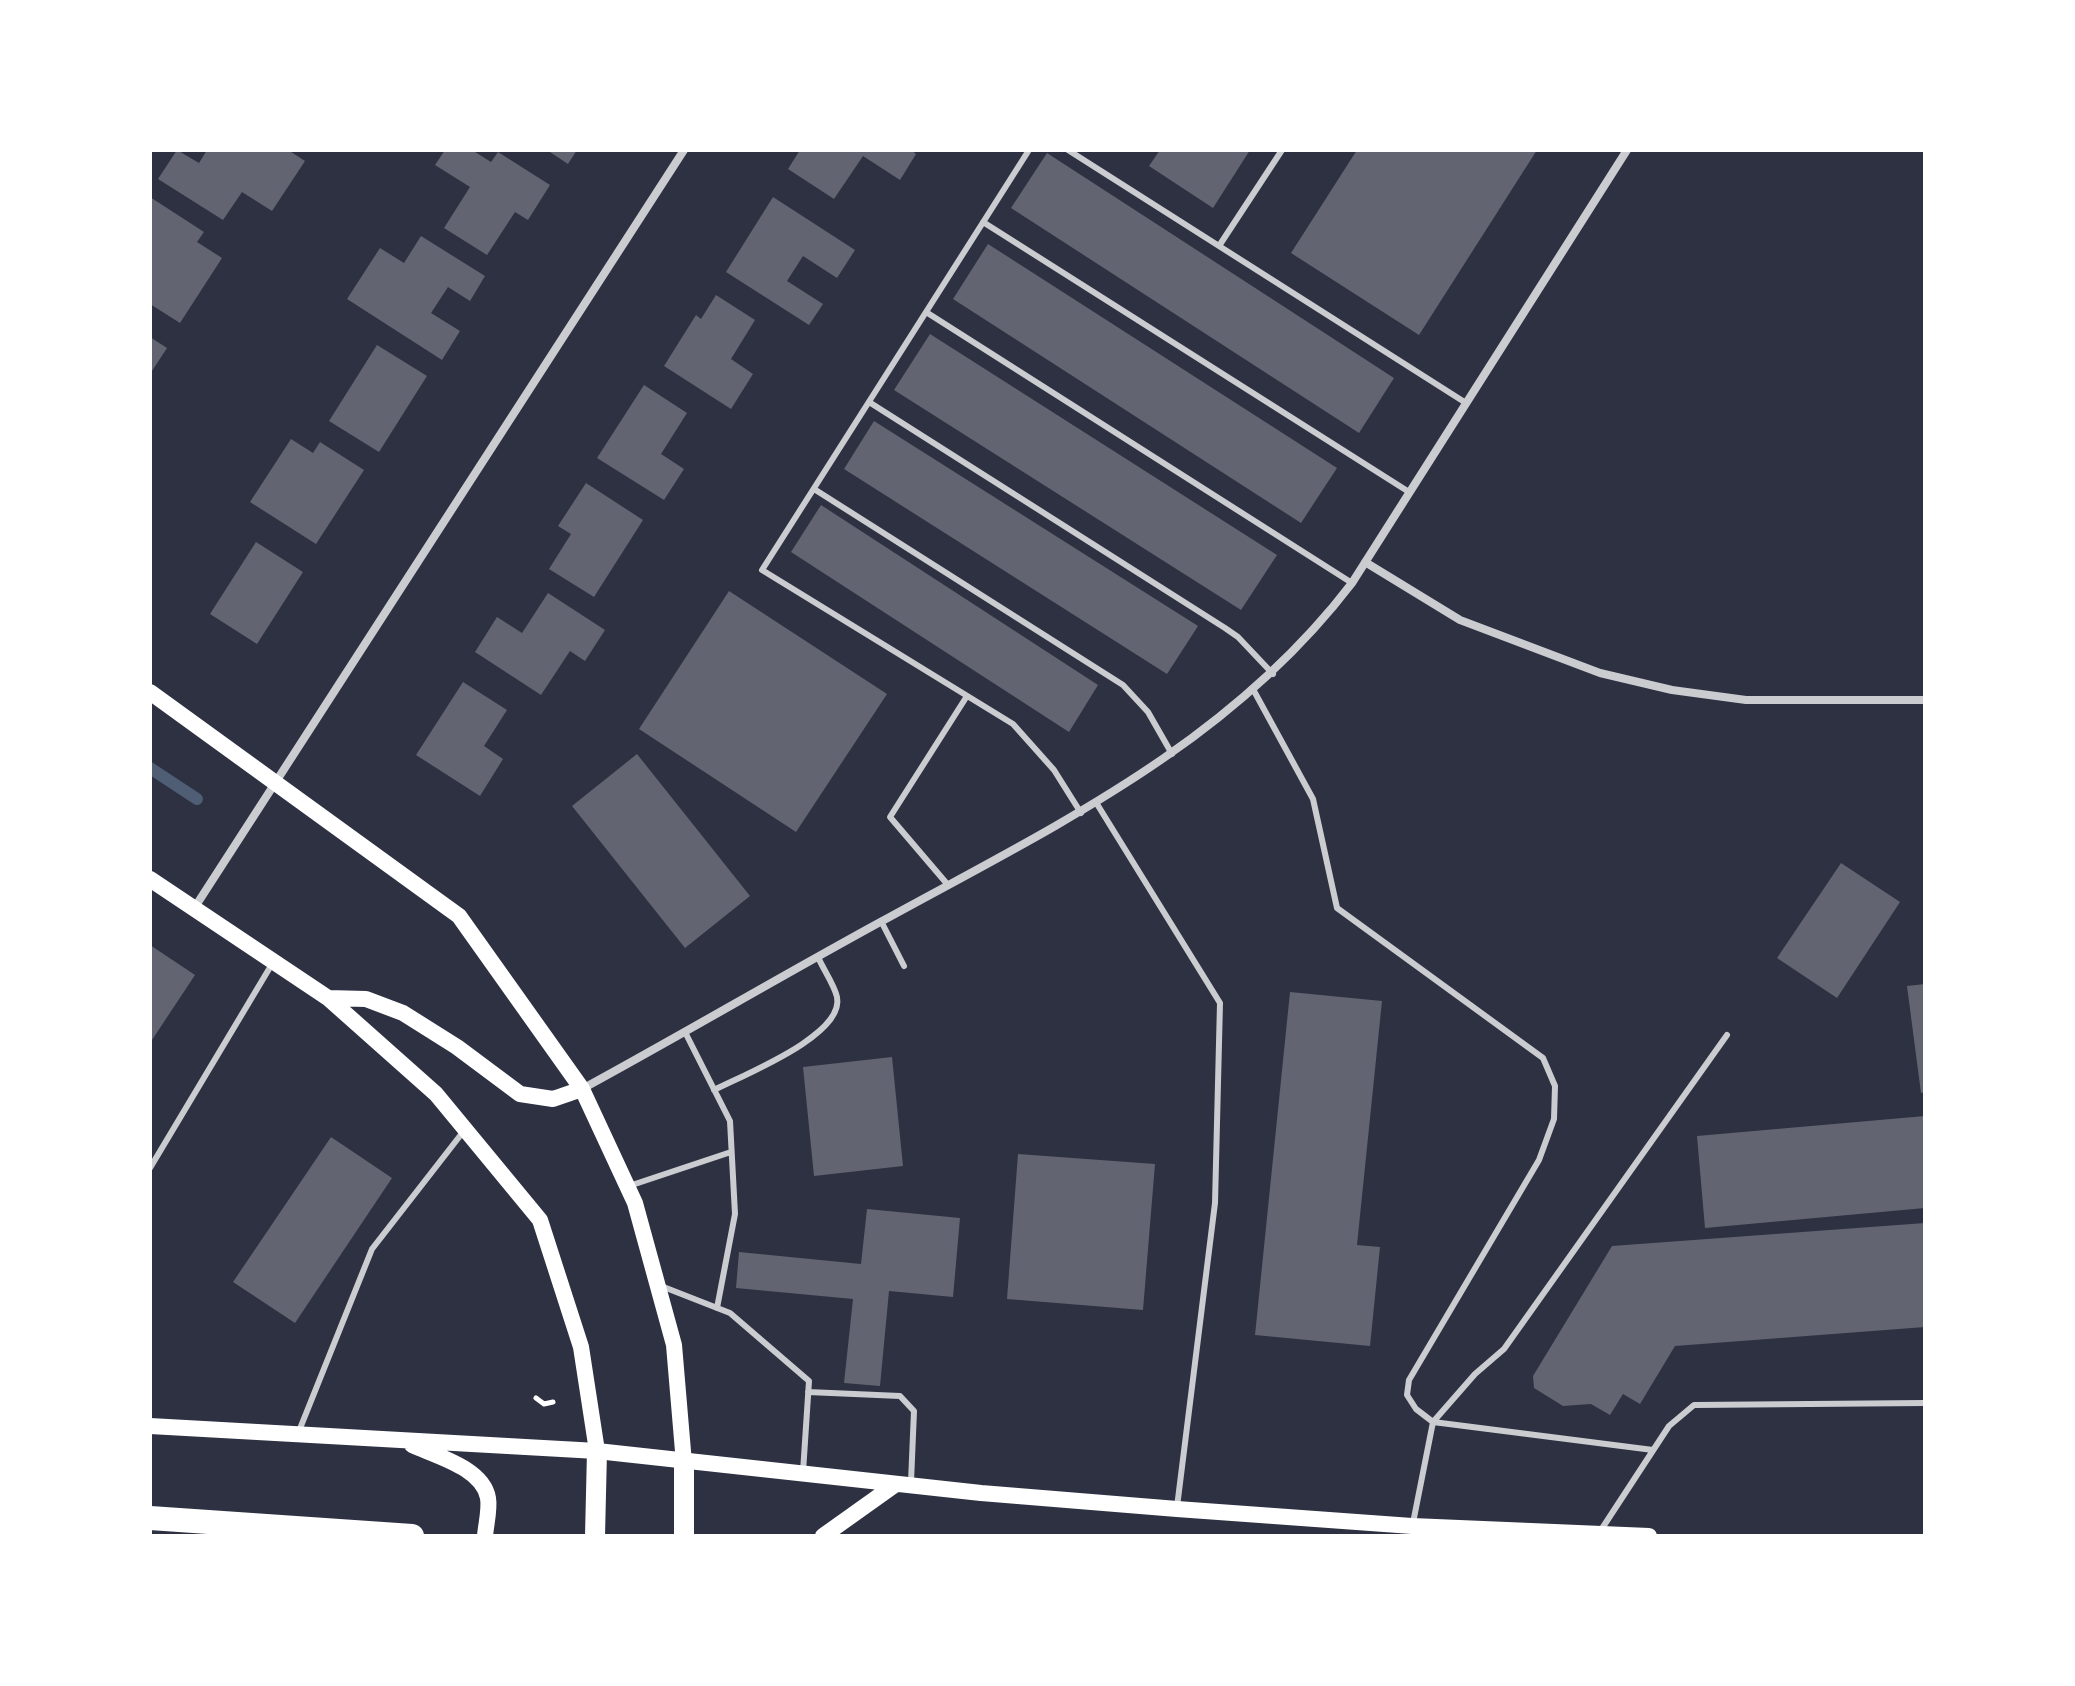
<!DOCTYPE html>
<html>
<head>
<meta charset="utf-8">
<style>
  body { margin:0 }
  #map { position:relative; width:2075px; height:1686px; overflow:hidden; background:#2d3142; font-family:Literata,serif }
  canvas { display:block }
  .frame { position:absolute; inset:0; border:152px solid #fff; pointer-events:none }
</style>
</head>
<body>
<div id="map">
<canvas width="2075" height="1686"></canvas>
<div class="frame"></div>
</div>
<script>
const context = document.querySelector('canvas').getContext('2d');
context.lineJoin = 'round';
function strokePath(path, color, width, dash) { context.strokeStyle = color; context.lineWidth = width; context.lineCap = dash ? 'butt' : 'round'; context.setLineDash(dash || []); context.stroke(path); }
function fillPath(path, color) { context.fillStyle = color; context.fill(path, 'evenodd'); }
strokePath(new Path2D(`
  M150,768L197,799`), '#4f5d75', 12);
fillPath(new Path2D(`
  M177,150L199,163L207,150H288L305,161L272,211L242,192L223,220L158,179Z
  M445,150H472L491,162L498,152L550,185L528,220L515,212L487,255L444,228L470,187L435,165Z
  M547,150H577L568,164Z
  M800,150H911L916,154L900,180L863,156L834,199L788,169Z
  M1160,150H1250L1213,208L1149,166Z
  M1357,150H1537L1419,335L1291,253Z
  M1047,153L1394,378L1359,433L1011,208Z
  M150,197L204,232L197,242L222,258L180,323L150,304Z
  M773,197L855,250L837,278L803,256L787,281L823,304L809,325L726,272Z
  M421,236L485,276L470,301L448,287L431,313L460,331L442,360L347,299L380,248L404,263Z
  M988,244L1337,468L1301,523L953,299Z
  M716,295L755,320L731,359L753,374L731,409L664,366L696,315L701,319Z
  M930,334L1277,555L1241,610L894,390Z
  M150,337L167,348L150,374Z
  M377,345L427,376L379,452L329,421Z
  M644,385L687,413L661,454L684,469L664,500L597,458Z
  M874,421L1198,626L1167,674L844,469Z
  M291,439L313,453L320,442L364,470L316,544L250,502Z
  M586,483L643,520L594,597L549,569L571,534L558,526Z
  M821,505L1098,685L1069,732L791,552Z
  M256,542L303,572L257,644L210,614Z
  M729,591L887,694L796,832L639,729Z
  M548,593L605,630L585,661L570,651L541,695L475,652L497,617L522,633Z
  M463,682L507,710L484,746L503,759L480,796L416,755Z
  M637,754L750,896L685,948L572,806Z
  M1841,863L1900,902L1837,998L1777,958Z
  M150,945L195,975L150,1043Z
  M1925,984V1092L1921,1093L1907,986Z
  M1290,992L1382,1001L1357,1245L1380,1247L1370,1346L1255,1335Z
  M892,1057L903,1166L814,1176L803,1067Z
  M1925,1116V1208L1705,1228L1697,1136Z
  M331,1137L392,1178L295,1323L233,1282Z
  M1018,1154L1155,1164L1143,1310L1007,1299Z
  M867,1209L960,1218L953,1297L889,1291L880,1386L844,1383L853,1299L736,1288L739,1252L861,1264Z
  M1925,1223V1327L1675,1346L1640,1404L1623,1394L1610,1415L1591,1404L1563,1406L1534,1388L1533,1376L1612,1246Z`), '#626471');
strokePath(new Path2D(`
  M536,1398L544,1404L553,1402`), '#fff', 5);
strokePath(new Path2D(`
  M1029,150L762,570L1013,724L1054,770L1081,813
  M1068,150L1466,403
  M983,222L1409,492
  M1219,246L1282,150
  M926,312L1352,583
  M869,402L1225,628L1238,637L1273,674
  M814,489L1123,685L1148,712L1172,754
  M1254,691L1313,799L1337,908L1543,1058L1555,1086L1554,1119L1539,1160L1409,1380L1407,1395L1416,1409L1433,1422L1413,1523
  M1097,804L1220,1003L1215,1203L1177,1507
  M948,885L890,817L967,696
  M881,921L904,966
  M685,1032L730,1121L735,1214L717,1308
  M714,1090C743,1075 845,1035 837,997C834,984 823,969 818,957
  M150,1168L272,964
  M629,1186L731,1152
  M661,1286L730,1313L809,1381L803,1472
  M808,1392L900,1396L914,1411L911,1482
  M1433,1422L1475,1374L1504,1349L1727,1035
  M1433,1422L1653,1450
  M299,1431L372,1249L463,1132
  M1601,1530L1669,1426L1694,1405L1925,1403`), '#caccd0', 6);
strokePath(new Path2D(`
  M1365,562L1460,620L1600,673L1672,690L1746,700H1925
  M195,907L684,150
  M582,1089C683,1034 783,975 884,920C1057,825 1229,744 1352,583L1627,150`), '#caccd0', 8);
strokePath(new Path2D(`
  M150,692L459,916L582,1089L635,1203L674,1345L684,1463
  M150,879L328,998L436,1094L540,1220L581,1347L597,1451
  M328,998L366,999L403,1013L457,1047L520,1094L553,1099L582,1089
  M150,1426L597,1451L981,1493L1177,1509L1412,1526L1649,1536
  M412,1445C436,1456 483,1468 488,1498C490,1509 486,1524 485,1536
  M823,1536L896,1484`), '#fff', 16);
strokePath(new Path2D(`
  M595,1536L597,1451
  M684,1536V1463`), '#fff', 20);
strokePath(new Path2D(`
  M150,1518L412,1536`), '#fff', 24);
</script>
</body>
</html>
